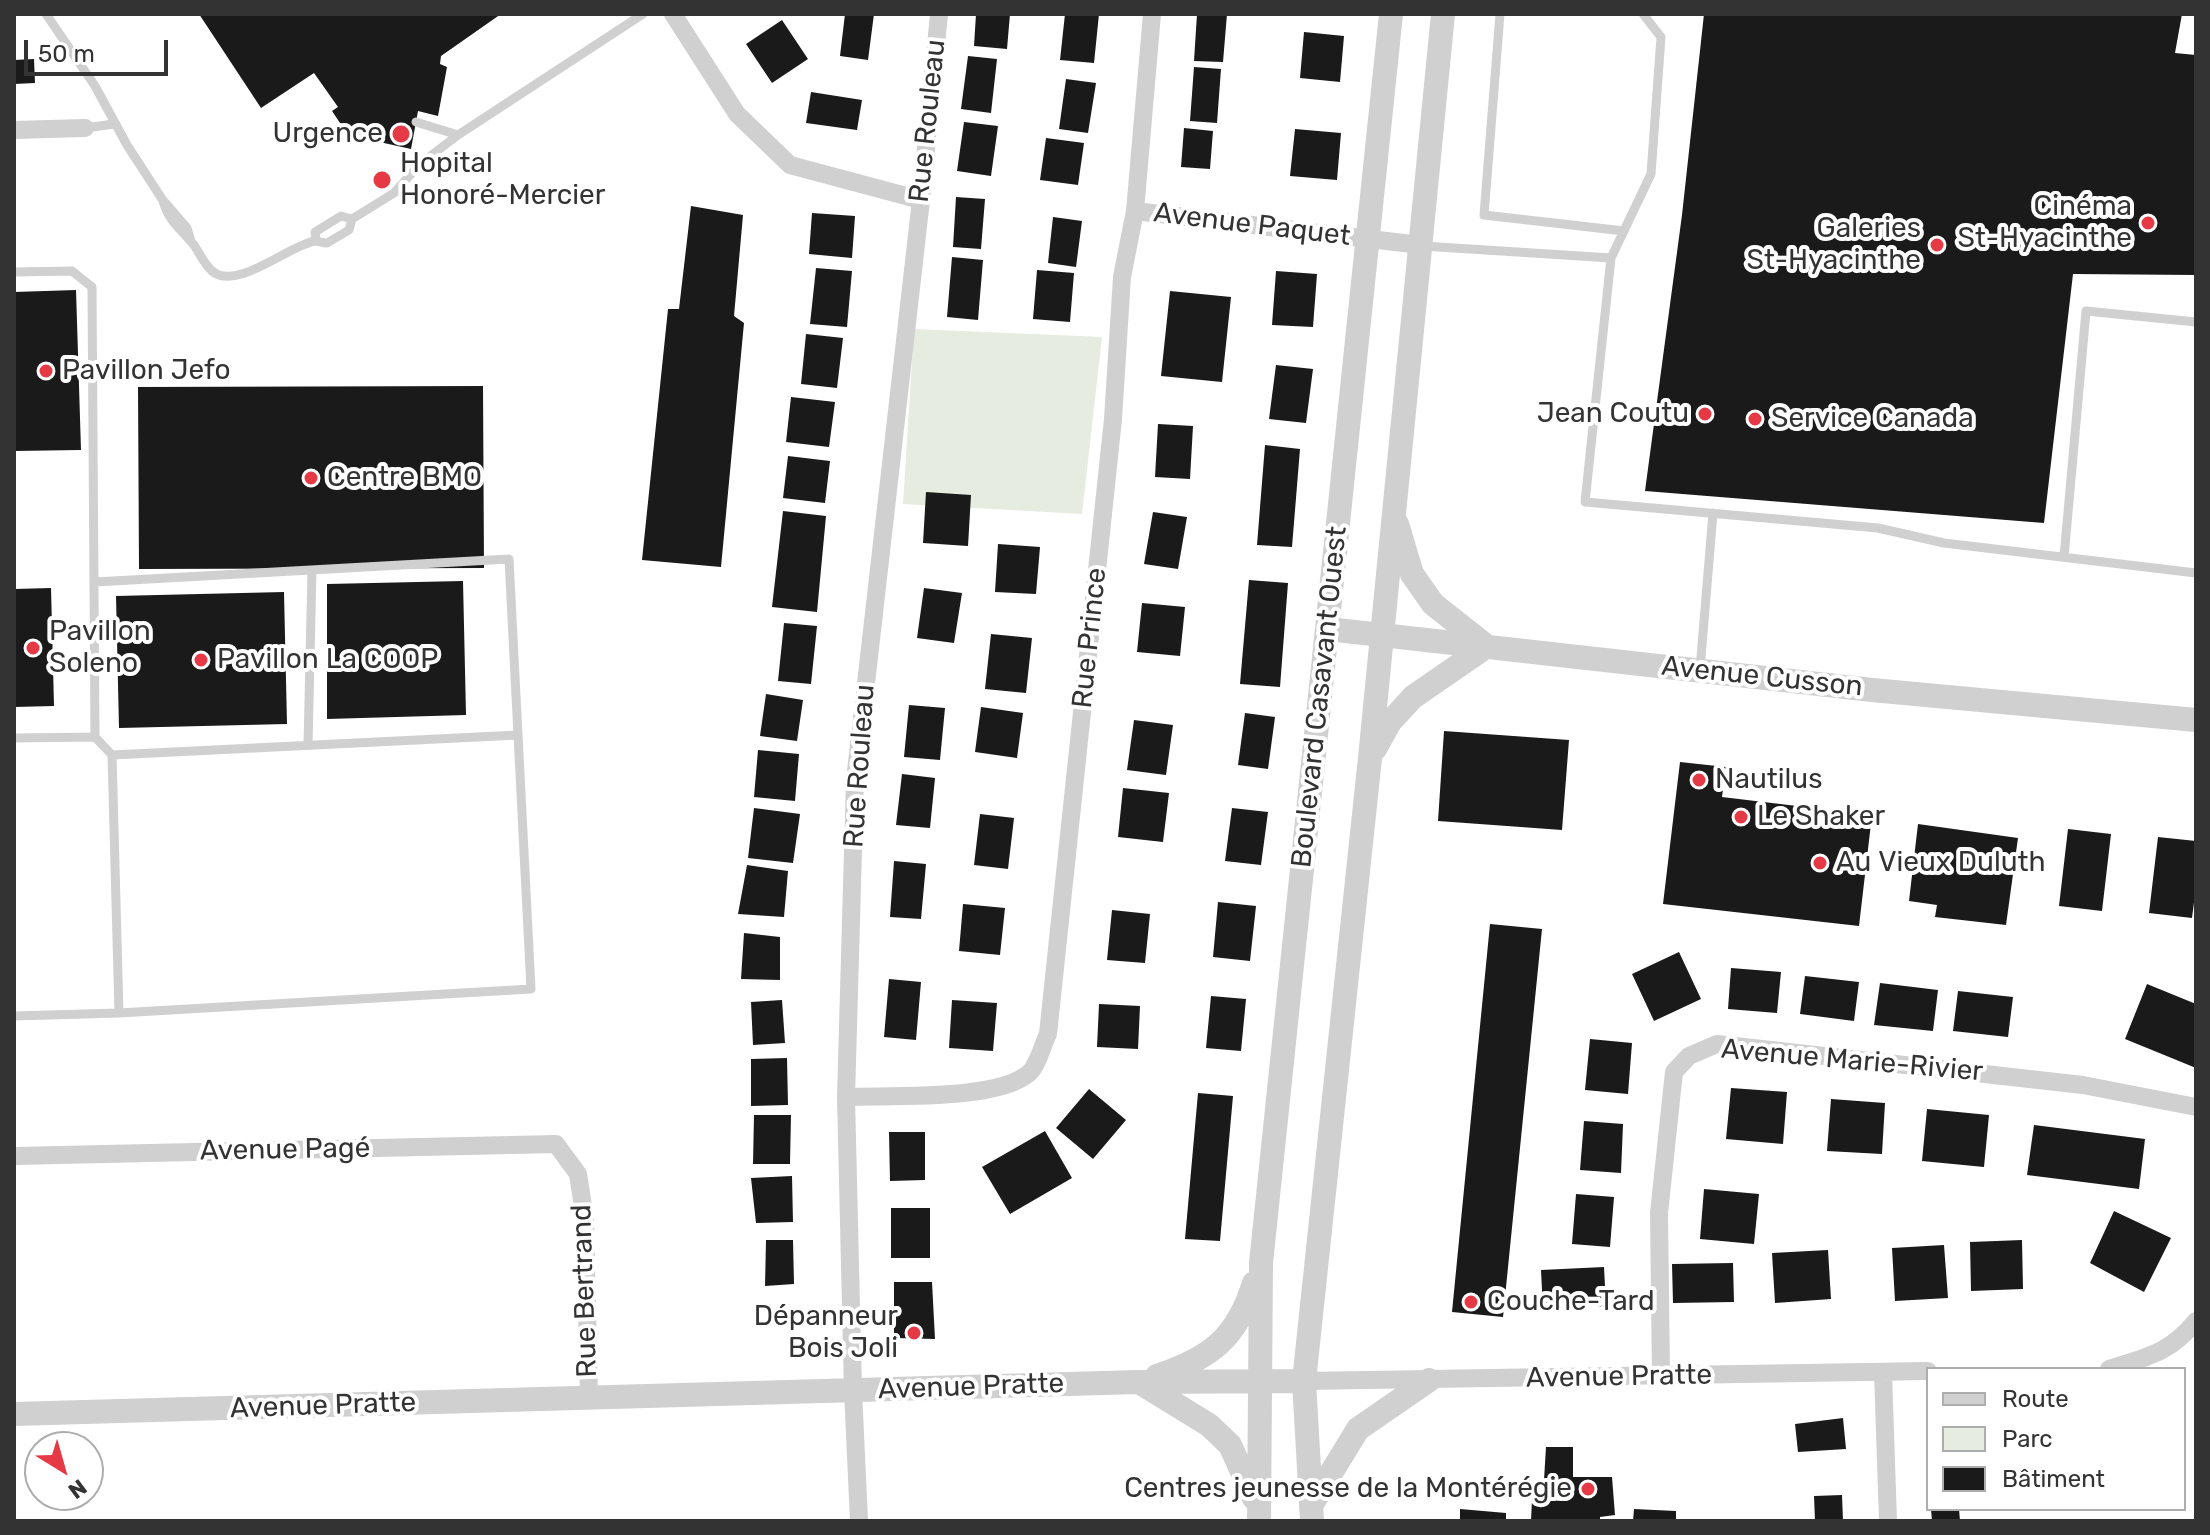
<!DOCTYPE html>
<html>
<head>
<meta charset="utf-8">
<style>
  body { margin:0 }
  #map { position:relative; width:2210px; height:1535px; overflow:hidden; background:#fff; font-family:Rubik,sans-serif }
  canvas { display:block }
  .frame { position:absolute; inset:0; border:16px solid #333; pointer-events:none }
  .legend { position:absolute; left:1926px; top:1367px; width:260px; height:144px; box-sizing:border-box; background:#fff; border:2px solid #adadad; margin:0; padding:10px 14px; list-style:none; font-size:24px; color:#333 }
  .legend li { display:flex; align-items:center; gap:16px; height:40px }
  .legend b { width:40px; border:2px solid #adadad }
  .north { position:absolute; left:24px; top:1431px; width:80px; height:80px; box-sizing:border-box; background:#fff; border:2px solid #adadad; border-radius:50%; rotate:143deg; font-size:22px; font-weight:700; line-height:32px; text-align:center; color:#333 }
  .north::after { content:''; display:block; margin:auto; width:28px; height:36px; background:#e63946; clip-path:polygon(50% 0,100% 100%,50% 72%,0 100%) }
  .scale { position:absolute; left:24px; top:40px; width:144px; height:36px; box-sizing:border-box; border:4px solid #333; border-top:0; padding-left:10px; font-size:24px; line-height:28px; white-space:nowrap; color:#333; -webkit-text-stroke:6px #fff; paint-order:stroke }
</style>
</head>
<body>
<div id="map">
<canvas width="2210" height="1535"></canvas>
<div class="frame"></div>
<ul class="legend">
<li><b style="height:10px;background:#d0d0d0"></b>Route</li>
<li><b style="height:22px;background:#e6ecdf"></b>Parc</li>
<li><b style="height:22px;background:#1a1a1a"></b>Bâtiment</li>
</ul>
<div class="north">N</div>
<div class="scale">50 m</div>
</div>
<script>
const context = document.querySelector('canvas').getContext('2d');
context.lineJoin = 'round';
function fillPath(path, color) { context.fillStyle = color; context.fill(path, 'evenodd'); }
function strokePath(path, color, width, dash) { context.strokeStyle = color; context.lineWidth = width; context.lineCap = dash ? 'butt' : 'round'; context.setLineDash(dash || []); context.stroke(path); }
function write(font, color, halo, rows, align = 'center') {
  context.font = font + ' Rubik,sans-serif'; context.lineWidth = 8; context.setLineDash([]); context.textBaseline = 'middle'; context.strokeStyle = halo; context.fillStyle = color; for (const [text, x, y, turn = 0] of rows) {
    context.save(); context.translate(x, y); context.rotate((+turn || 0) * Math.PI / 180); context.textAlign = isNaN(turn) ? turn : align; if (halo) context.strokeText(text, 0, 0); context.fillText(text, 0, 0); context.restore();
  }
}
fillPath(new Path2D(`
  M914,329L1102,337L1082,514L903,504Z`), '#e6ecdf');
fillPath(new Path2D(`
  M199,14H501L441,56L440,64L447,67L438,116L418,111L411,149L348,135L332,111L338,107L314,73L261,108Z
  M845,14H874L868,60L840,56Z
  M976,14H1010L1007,49L974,46Z
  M1065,14H1099L1094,63L1060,60Z
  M1197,14H1227L1223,62L1194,61Z
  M1704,14H2182L2175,53L2196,55V275L2073,274L2044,523L1645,491L1682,215Z
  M782,20L808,59L772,83L746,44Z
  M1304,32L1344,36L1340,82L1300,78Z
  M968,56L997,59L991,113L961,109Z
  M34,59L35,83L14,84V60Z
  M1194,67L1221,69L1217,123L1190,121Z
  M1066,79L1096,83L1088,133L1059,129Z
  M811,92L862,100L857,130L806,123Z
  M964,122L998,126L991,176L957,171Z
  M1184,128L1213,131L1210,169L1181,167Z
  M1295,129L1341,133L1337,180L1290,176Z
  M1046,138L1084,143L1078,185L1040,180Z
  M956,197L985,199L981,249L953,247Z
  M691,206L743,215L734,316L744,323L721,567L642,560L668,309H679Z
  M812,213L855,216L852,258L809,254Z
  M1053,217L1082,221L1076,267L1048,263Z
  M952,257L983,260L978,320L947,317Z
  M816,268L852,271L847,327L810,324Z
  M1037,270L1074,273L1070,322L1033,319Z
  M1276,271L1317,274L1313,327L1272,325Z
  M76,290L81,450L14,451V292Z
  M1170,291L1231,297L1222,382L1161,376Z
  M806,334L843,338L837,388L801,384Z
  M1276,365L1313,369L1306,423L1269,419Z
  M483,386L484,568L139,569L138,387Z
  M791,397L835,402L829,447L786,442Z
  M1158,424L1193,426L1190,479L1155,477Z
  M1265,445L1300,449L1292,547L1257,545Z
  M788,456L830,461L825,503L783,498Z
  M926,492L971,495L968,546L923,543Z
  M783,511L826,516L817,612L772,607Z
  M1153,512L1187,517L1178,569L1144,564Z
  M998,544L1040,547L1036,594L995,592Z
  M1249,580L1288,583L1280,687L1240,684Z
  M463,581L466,715L327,719V584Z
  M51,588L54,706L14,707V589Z
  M924,588L962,593L954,643L917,638Z
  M284,592L287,724L119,728L116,596Z
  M1142,603L1185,607L1180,656L1137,652Z
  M784,623L817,626L811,684L778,681Z
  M991,634L1032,638L1026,693L985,689Z
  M766,694L803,700L797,741L760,736Z
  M909,705L945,708L940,760L904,757Z
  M981,707L1023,713L1017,758L975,752Z
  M1245,713L1275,717L1268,769L1238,765Z
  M1134,720L1173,725L1166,775L1127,770Z
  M1444,731L1569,740L1562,830L1438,821Z
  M758,750L799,754L795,801L754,797Z
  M1680,762L1726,767L1722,797L1872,815L1859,926L1663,904Z
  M902,774L935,778L930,828L896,825Z
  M1123,788L1169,793L1163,842L1118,837Z
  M754,808L800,814L793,863L748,858Z
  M1232,808L1268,812L1261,865L1225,861Z
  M980,814L1014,818L1008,869L974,865Z
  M1918,824L2018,838L2006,925L1935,917L1937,905L1909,901Z
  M2068,829L2111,834L2102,911L2059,906Z
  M2158,837L2196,841V887L2192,918L2149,913Z
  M894,861L926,864L921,919L890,917Z
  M747,865L788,871L784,917L738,914Z
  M1218,902L1256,906L1250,961L1213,957Z
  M963,904L1005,908L1000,955L959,951Z
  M1112,910L1150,914L1145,963L1107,960Z
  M1490,924L1542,929L1503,1317L1452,1312Z
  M744,933L780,937V980L741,979Z
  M1679,952L1701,999L1654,1021L1632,974Z
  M1731,968L1781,972L1777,1013L1728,1009Z
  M1805,976L1859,982L1854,1021L1800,1014Z
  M889,979L921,982L916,1040L884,1037Z
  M1880,983L1938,990L1933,1031L1874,1025Z
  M2147,984L2196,1004V1068L2125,1039Z
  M1958,991L2013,997L2008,1037L1953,1031Z
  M1211,996L1246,999L1241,1051L1206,1048Z
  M782,1000L785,1043L753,1045L751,1002Z
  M952,1000L997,1003L993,1051L949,1048Z
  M1099,1004L1140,1006L1138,1049L1097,1047Z
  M1590,1039L1632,1043L1628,1094L1585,1090Z
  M787,1058L788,1105L751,1106V1059Z
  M1731,1088L1787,1092L1783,1144L1726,1139Z
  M1089,1089L1126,1120L1093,1159L1056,1128Z
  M1198,1093L1233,1096L1220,1241L1185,1239Z
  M1831,1099L1885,1103L1882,1154L1827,1151Z
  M1927,1109L1989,1115L1984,1167L1922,1161Z
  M754,1115H791L790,1164H753Z
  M1584,1121L1623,1124L1621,1173L1580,1170Z
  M2034,1125L2145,1139L2139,1189L2027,1175Z
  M1045,1131L1072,1178L1010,1214L982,1167Z
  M889,1132H925V1180L890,1181Z
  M792,1176L793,1222L756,1223L751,1178Z
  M1704,1189L1759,1194L1754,1244L1700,1239Z
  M1576,1194L1614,1197L1610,1247L1572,1244Z
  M891,1208H930V1258H891Z
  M2114,1211L2171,1238L2144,1292L2090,1263Z
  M766,1240H793L794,1284L765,1286Z
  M2022,1240L2023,1289L1971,1291L1970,1242Z
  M1944,1245L1948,1298L1895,1301L1892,1248Z
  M1828,1250L1831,1299L1775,1303L1772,1253Z
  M1733,1263L1734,1302L1673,1303L1672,1264Z
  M1604,1267L1606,1306L1543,1310L1541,1270Z
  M894,1282H932L935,1339L894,1338Z
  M1843,1418L1846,1449L1798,1452L1795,1424Z
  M1546,1447H1573V1477H1612L1615,1515L1600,1517V1521H1531L1532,1499L1562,1501V1480H1544Z
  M1842,1495L1843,1521H1815L1814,1496Z
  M1460,1509L1506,1513V1521H1460Z
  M1634,1509L1676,1511V1521H1633Z
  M1931,1509H1959L1960,1521H1932Z`), '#1a1a1a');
strokePath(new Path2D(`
  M46,14L95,86L127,145L162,199L187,228L191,241
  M1500,14L1484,215L1624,231
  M1643,14L1661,37L1651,174L1611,258L1585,502L1878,528L1944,543L2196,573
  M416,122L458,135
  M85,128L114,124
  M163,201C168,221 182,230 194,245C200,254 204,264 212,271C236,292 289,245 315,241C317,241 324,243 327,243L349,230L352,219
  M316,240L315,232L341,216L352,219L394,193L420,164L458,135L643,14
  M1423,246L1611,258
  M14,272L72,271L92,287L95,737L112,755L119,1013L14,1016
  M2064,557L2086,311L2196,322
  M95,582L509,559L531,989L119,1013
  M1700,669L1713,513
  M14,738L95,737
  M308,745L312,570
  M112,755L518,735`), '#d0d0d0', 9);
strokePath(new Path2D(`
  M673,14L737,114L790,165L921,200
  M14,130L85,128
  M1135,211L1420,245
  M846,1097C889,1095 998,1101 1029,1073C1038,1065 1042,1046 1048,1034L1113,419L1122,277L1135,211L1152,14
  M14,1156L556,1144L578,1174L585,1219L589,1398
  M2109,1369C2147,1357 2170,1353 2196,1321
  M1883,1372L1888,1521
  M1661,1376L1659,1213L1674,1072L1689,1056L1717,1044L2083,1085L2196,1107
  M1304,1381L1928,1371
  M859,1521L853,1390L846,1097L855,780L921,200L939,14`), '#d0d0d0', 18);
strokePath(new Path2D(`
  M1397,524L1412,574L1433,604L1485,645
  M1328,629L1872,690L2196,720
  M1375,749L1390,722L1413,697L1487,646
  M1157,1376C1211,1358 1237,1338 1254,1283
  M1139,1382L1209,1425L1230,1445L1254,1498
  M14,1414L1139,1382L1304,1381
  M1312,1504L1358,1429L1429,1380
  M1259,1521L1261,1263L1391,14
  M1312,1521L1304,1381L1370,758L1443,14`), '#d0d0d0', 24);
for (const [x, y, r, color] of [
  [401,134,10,"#e63946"],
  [382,180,10,"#e63946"],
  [2148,223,8,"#e63946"],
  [1937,245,8,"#e63946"],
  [46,371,8,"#e63946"],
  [1705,414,8,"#e63946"],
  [1755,419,8,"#e63946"],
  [311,478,8,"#e63946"],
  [33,648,8,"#e63946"],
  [201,660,8,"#e63946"],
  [1699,780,8,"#e63946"],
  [1741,817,8,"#e63946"],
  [1820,863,8,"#e63946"],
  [1471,1302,8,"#e63946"],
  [914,1333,8,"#e63946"],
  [1588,1489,8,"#e63946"]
]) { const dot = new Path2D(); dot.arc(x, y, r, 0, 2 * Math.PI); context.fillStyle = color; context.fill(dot); strokePath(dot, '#fff', 3); }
write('28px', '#333', '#fff', [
  ["Rue Rouleau",928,121,-84],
  ["Avenue Paquet",1252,225,7],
  ["Rue Prince",1090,638,-84],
  ["Avenue Cusson",1762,677,6],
  ["Boulevard Casavant Ouest",1320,697,-84],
  ["Rue Rouleau",860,766,-86],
  ["Avenue Marie-Rivier",1852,1061,5],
  ["Avenue Pagé",285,1150,-1],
  ["Rue Bertrand",585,1291,-92],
  ["Avenue Pratte",1619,1377,-1],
  ["Avenue Pratte",971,1387,-2],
  ["Avenue Pratte",323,1406,-2]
]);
write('28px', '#333', '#fff', [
  ["Urgence",383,134,"right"],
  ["Hopital",400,164],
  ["Honoré-Mercier",400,196],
  ["Cinéma",2132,207,"right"],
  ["St-Hyacinthe",2132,239,"right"],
  ["Galeries",1921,229,"right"],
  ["St-Hyacinthe",1921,261,"right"],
  ["Pavillon Jefo",62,371],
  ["Jean Coutu",1689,414,"right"],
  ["Service Canada",1771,419],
  ["Centre BMO",327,478],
  ["Pavillon",49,632],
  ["Soleno",49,664],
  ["Pavillon La COOP",217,660],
  ["Nautilus",1715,780],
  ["Le Shaker",1757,817],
  ["Au Vieux Duluth",1836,863],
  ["Couche-Tard",1487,1302],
  ["Dépanneur",898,1317,"right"],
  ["Bois Joli",898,1349,"right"],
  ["Centres jeunesse de la Montérégie",1572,1489,"right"]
], 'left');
</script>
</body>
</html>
